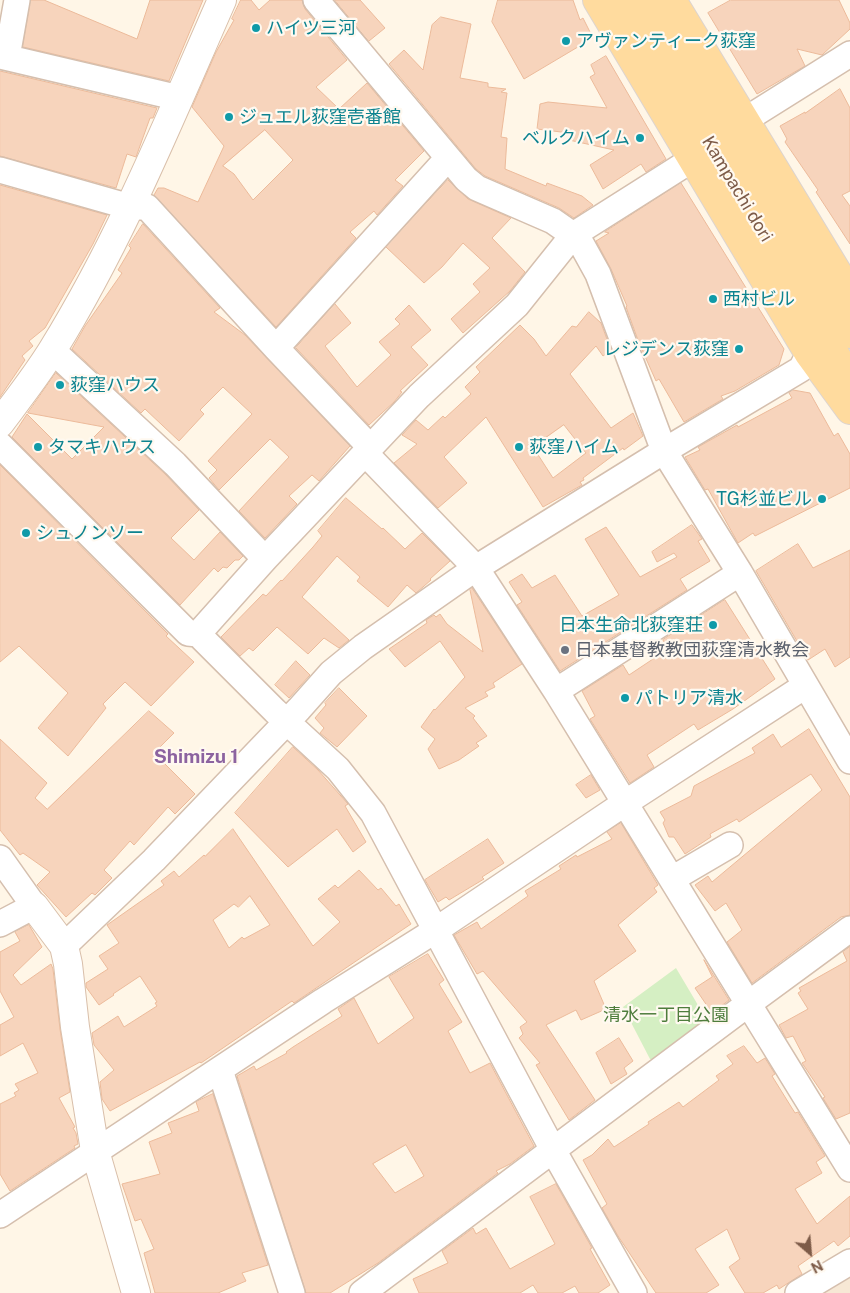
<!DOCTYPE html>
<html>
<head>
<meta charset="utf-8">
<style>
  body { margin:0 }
  #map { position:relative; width:850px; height:1293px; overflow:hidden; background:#fff6e7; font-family:"Public Sans",sans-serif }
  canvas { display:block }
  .north { position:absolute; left:785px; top:1228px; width:50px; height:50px; -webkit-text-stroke:4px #fff9f0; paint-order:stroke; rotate:153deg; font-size:14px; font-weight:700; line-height:20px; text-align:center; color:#7d5b48 }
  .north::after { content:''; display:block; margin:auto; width:18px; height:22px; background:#7d5b48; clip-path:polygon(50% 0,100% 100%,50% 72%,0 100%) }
</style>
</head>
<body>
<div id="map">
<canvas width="850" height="1293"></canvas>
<div class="north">N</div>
</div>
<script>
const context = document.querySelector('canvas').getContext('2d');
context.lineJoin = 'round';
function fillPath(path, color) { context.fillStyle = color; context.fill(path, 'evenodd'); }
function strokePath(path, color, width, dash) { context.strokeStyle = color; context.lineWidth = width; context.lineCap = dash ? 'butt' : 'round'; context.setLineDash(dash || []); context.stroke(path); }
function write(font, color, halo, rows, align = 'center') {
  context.font = font + ' "Public Sans","Noto Sans JP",sans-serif'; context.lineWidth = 4.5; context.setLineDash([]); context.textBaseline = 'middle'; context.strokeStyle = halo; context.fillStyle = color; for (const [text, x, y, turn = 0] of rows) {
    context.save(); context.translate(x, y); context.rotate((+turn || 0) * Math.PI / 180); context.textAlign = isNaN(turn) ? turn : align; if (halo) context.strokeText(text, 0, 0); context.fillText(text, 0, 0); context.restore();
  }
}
fillPath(new Path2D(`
  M850,1278V1293H824Z`), '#f7e8d5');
fillPath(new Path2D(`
  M676,968L708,1022L656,1061L650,1059L623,1007Z`), '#d5efc3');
const building = new Path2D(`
  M31,0H44L137,39L150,0H203L169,81L23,47Z
  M241,0H251L259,10L270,0H302L305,9L347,60L316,87L339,109L367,83L424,151L395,180L403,186L377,215L374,211L350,232L356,238L276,327L154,195L158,188H164L198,202L224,146L192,107L216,52L234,20L232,19ZM265,130L293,160L253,200L234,174L223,166Z
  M335,0H360L385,28L369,41Z
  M498,0H573L580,20L583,18L593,38L524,79L492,22Z
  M731,0H839L850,23V29L822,55L797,49L805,66L757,94L708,13Z
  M441,17L471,24L460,78L488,83V87L506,89L501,92L507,93L501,137L507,138L505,169L546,186L547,183L582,196L593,205L574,218L559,208L485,176L476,169L389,64L404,50L423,70L432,25Z
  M606,56L666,159L646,172L641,164L603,189L590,165L614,150L569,140V133L537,129L540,104L548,102L607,108L590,77L595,74L591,65Z
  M0,71L157,108L153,118H150L136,157L127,154L116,188L0,156Z
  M840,89L850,108V191L842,195L850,206V244L816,192L818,190L785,142L787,139L780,126L805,112V113Z
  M448,180L468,199L511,218L492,238L525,272L510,291L463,333L451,319L480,292L473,284L490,268L463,243L442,267L424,283L386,247Z
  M681,183L784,349L779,365L735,391L721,396L723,399L684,422L659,379L656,381L639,343L626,307L627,306L611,269L596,241L609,233L605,232Z
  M0,185L107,215L93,244L45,328L29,341L33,346L22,356L25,360L0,397Z
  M143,224L220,308L214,312L245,335L350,446L319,481L312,475L289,496L297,504L265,538L239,511L289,457L270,439L219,490L209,478L217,470L208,461L252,414L223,387L200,410L204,414L179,441L145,409L141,413L72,349L85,326L122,273L118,270L131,248L129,246Z
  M335,304L351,323L325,346L357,387L391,355L379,342L400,324L395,319L409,305L431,330L411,347L428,365L400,391L402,392L394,402L369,425L296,348Z
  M589,312L601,323L611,350L603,356L596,346L570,374L611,428L633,413L643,436L624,450L623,448L583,478L584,480L580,482L582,485L543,507L486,417L444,457L467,483L438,508L394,463L417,444L402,435L416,420L428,430L443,416L445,418L471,394L465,387L480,372L476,367L520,325L534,339L546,356L572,326L576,327ZM564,425L586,453L553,478L533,447Z
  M56,373L165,474L199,510L171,538L194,560L220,532L243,556L239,560H235L227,568L223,567L218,572L214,568L180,605L12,437L27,414L72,459L104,427L28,413Z
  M793,390L810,393L834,436L838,433L850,454V488L755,536L753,533L738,543L708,489L705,490L685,457L700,450L698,447L737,425L738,427L792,398L789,393Z
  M0,465L168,634L166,636L194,662L151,706L125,682L103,704L106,708L68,756L38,728L68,693L19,646L0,662Z
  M346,498L382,529L383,528L405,549L422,533L450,561L430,579L431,580L416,593L407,585L388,607L357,581L360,577L337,556L302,597L349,640L339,648L324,638L308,654L277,627L253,651L249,648L240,656L221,637L263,594L266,596L281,580L282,581L313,547L322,536L318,531Z
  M692,525L702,539L698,541L710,561L680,579L687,590L560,671L517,605L522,602L509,582L522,574L532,588L555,575L582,616L619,595L585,539L606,527L640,577L677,557L674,553L657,562L652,552Z
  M798,544L813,568L850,550V657L835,667L825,649L808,660L756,571Z
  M472,588L522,664L493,683L495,687L485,692L488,696L465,708L475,716L473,718L487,736L476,743L479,746L459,760L439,769L428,749L435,739L421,727L434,709L435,710L465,677L440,641L405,667L389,649L427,623L426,620L434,615L436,617L440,614L447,624L483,652L470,590Z
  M725,600L775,679L733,709L698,730L694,724L647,755L654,767L630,783L590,719L595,716L582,691L623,665L629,675L668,649L663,640Z
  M296,661L310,675L289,698L275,685Z
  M339,688L367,716L337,747L320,733L324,728L315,718L326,705L325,703Z
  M149,711L174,733L154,753L195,794L175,814L168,807L134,845L130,841L104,870L112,878L95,895L92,893L66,917L37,885L50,872L23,853L20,855L0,830V739L47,783L35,798L47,809Z
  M809,729L850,797V915L841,917L752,983L727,942L742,930L726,903L715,911L695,885L708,876L712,882L822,790L811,774L739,822L737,819L710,834L711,837L685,854L674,837H669L663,823L665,820L660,812L691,796L694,786L755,753L752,748L773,734L781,747Z
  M293,747L318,770L348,804L345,806L366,842L353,852L337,829L288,867L235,813Z
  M591,775L600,790L586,798L576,785Z
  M621,823L658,885L654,888L657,892L618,925L636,951L594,981L606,1009L581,1020L576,1010L546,1025L595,1100L569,1120L536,1065L540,1063L519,1038L523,1034L520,1027L527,1022L483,971L477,974L454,935L477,922L481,929L528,896L525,891L561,869L559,866L576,855L577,857L612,839L607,832Z
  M233,829L313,946L340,922L318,899L335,885L338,888L359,870L378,890L381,888L396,906L399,904L411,924L294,1003L292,1001L201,1063L200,1062L110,1111L102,1099L100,1082L114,1070L94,1045L92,1033L118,1016L124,1027L157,1006L155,1003L157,1002L140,976L113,994L114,995L99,1005L86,987V983L108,969L99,956L119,943L107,925L164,885L161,881L174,871L179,877L204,855L205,856ZM250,896L270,925L244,939L242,937L229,948L213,920L234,904L238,907Z
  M488,839L504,863L482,877L484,879L449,900L446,897L438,902L425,880Z
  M29,925L42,947L13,975L21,985L51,964L53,969L60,1029L70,1092L59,1098L75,1127L73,1128L76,1133L78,1144L74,1146L75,1148L10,1191L0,1174V1104L16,1096L14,1093L19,1090L15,1084L38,1073L23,1043L0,1056V1025L14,1017L0,991V952L20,941L15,932Z
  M850,947V1113L836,1119L823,1098L825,1097L802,1063L806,1061L793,1036L786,1038L779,1025L808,1009L798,993L801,991L799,988L847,961L843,952Z
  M428,954L444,980L439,984L462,1022L448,1031L470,1073L490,1063L534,1146L510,1164L496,1171L498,1173L378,1263L330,1293H306L237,1076L254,1066L256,1070L287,1053L286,1052L293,1047L342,1016L338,1009L354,998L378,1044L414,1018L389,977ZM406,1145L424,1176L395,1193L373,1164Z
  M704,960L729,1000L712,1013L695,988L712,977Z
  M619,1038L633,1061L624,1068L627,1074L611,1084L596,1053Z
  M744,1046L757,1063L765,1058L775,1074L772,1076L795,1113L798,1112L825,1156L816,1162L822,1173L795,1189L817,1224L850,1196V1236L838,1246L834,1241L798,1266L802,1274L779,1289L777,1285L763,1293H745L729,1267L740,1259L727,1229L695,1249L719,1285L706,1293H656L618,1236L602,1208L607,1204L583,1160L592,1155L608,1139L614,1147L649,1124L648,1122L679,1102L683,1107L719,1080L716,1076L733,1064L727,1056Z
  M213,1094L268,1265L242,1273L246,1281L218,1293H155L144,1253L154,1249L141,1219L135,1221L122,1184L160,1174L149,1142L172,1133L168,1123L199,1111L196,1102Z
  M556,1184L592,1248L590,1249L610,1285L598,1293H579L575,1286L562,1293H538L533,1285L520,1293H419L413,1279L448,1263L442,1251L473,1228L476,1234L486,1228L510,1269L555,1244L530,1197Z`);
fillPath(building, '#f7d4bc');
strokePath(building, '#ecba9a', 1);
const street = new Path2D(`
  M316,0L466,179L477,188L553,221L573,235L582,245L598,274L664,451L740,573L850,761
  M0,56L179,98
  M7,57L17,0
  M745,120L850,54
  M0,170L130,207H147L276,348L370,447
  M276,348L448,158
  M52,350L175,464L265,559
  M0,445L188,633L198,634L275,711L338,769L373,813L553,1150L634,1293
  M366,454L476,568L556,691L850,1169
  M198,634L265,559L419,396L517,305L573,235L693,159
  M556,691L740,573
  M0,858L34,906L0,924
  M672,879L730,845
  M64,946L154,860L299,709L331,673L363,647L476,568L664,451L801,369L809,354
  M220,1070L292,1293
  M0,1215L323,1001L436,930L625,803L805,686
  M362,1293L748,1004L850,929
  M798,1293L850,1262`);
const secondary = new Path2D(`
  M0,423C18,399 37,375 53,349C121,239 170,118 222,0
  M34,906L64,946L68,964L75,1027L95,1151L136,1293`);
const primary = new Path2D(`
  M597,0L809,354L850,410
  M623,0L850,379
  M648,0L850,334
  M672,0L850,293`);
strokePath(street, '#d5bfae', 28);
strokePath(secondary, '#d9bfaa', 30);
strokePath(primary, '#ddd4cf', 30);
strokePath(street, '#fff', 25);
strokePath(secondary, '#fff', 28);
strokePath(primary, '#ffdb9e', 28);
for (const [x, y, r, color] of [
  [256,28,5,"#0f9aa8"],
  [566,41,5,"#0f9aa8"],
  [229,117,5,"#0f9aa8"],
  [640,138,5,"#0f9aa8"],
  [713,299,5,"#0f9aa8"],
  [739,349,5,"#0f9aa8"],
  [60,385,5,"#0f9aa8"],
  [38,447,5,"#0f9aa8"],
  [519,447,5,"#0f9aa8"],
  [822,499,5,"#0f9aa8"],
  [26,533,5,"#0f9aa8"],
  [713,625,5,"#0f9aa8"],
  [565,650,5,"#6b7280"],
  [625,698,5,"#0f9aa8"]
]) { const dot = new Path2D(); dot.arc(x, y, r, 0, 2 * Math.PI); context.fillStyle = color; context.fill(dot); strokePath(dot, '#fff9f0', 2); }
write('18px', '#0d838f', '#fff9f0', [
  ["ハイツ三河",266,28],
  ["アヴァンティーク荻窪",576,41],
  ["ジュエル荻窪壱番館",239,117],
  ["ベルクハイム",630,138,"right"],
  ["西村ビル",723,299],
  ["レジデンス荻窪",729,349,"right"],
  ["荻窪ハウス",70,385],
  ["タマキハウス",48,447],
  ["荻窪ハイム",529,447],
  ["TG杉並ビル",812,499,"right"],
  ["シュノンソー",36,533],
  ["日本生命北荻窪荘",703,625,"right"],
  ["パトリア清水",635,698]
], 'left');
write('18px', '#7d5b48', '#fff9f0', [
  ["Kampachi dori",737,189,59]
]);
write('18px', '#5b616d', '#fff9f0', [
  ["日本基督教教団荻窪清水教会",575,650]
], 'left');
write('18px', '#4e7d3c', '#fff9f0', [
  ["清水一丁目公園",666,1015]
]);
write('bold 19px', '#8c63a0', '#fff9f0', [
  ["Shimizu 1",196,757]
]);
</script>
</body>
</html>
